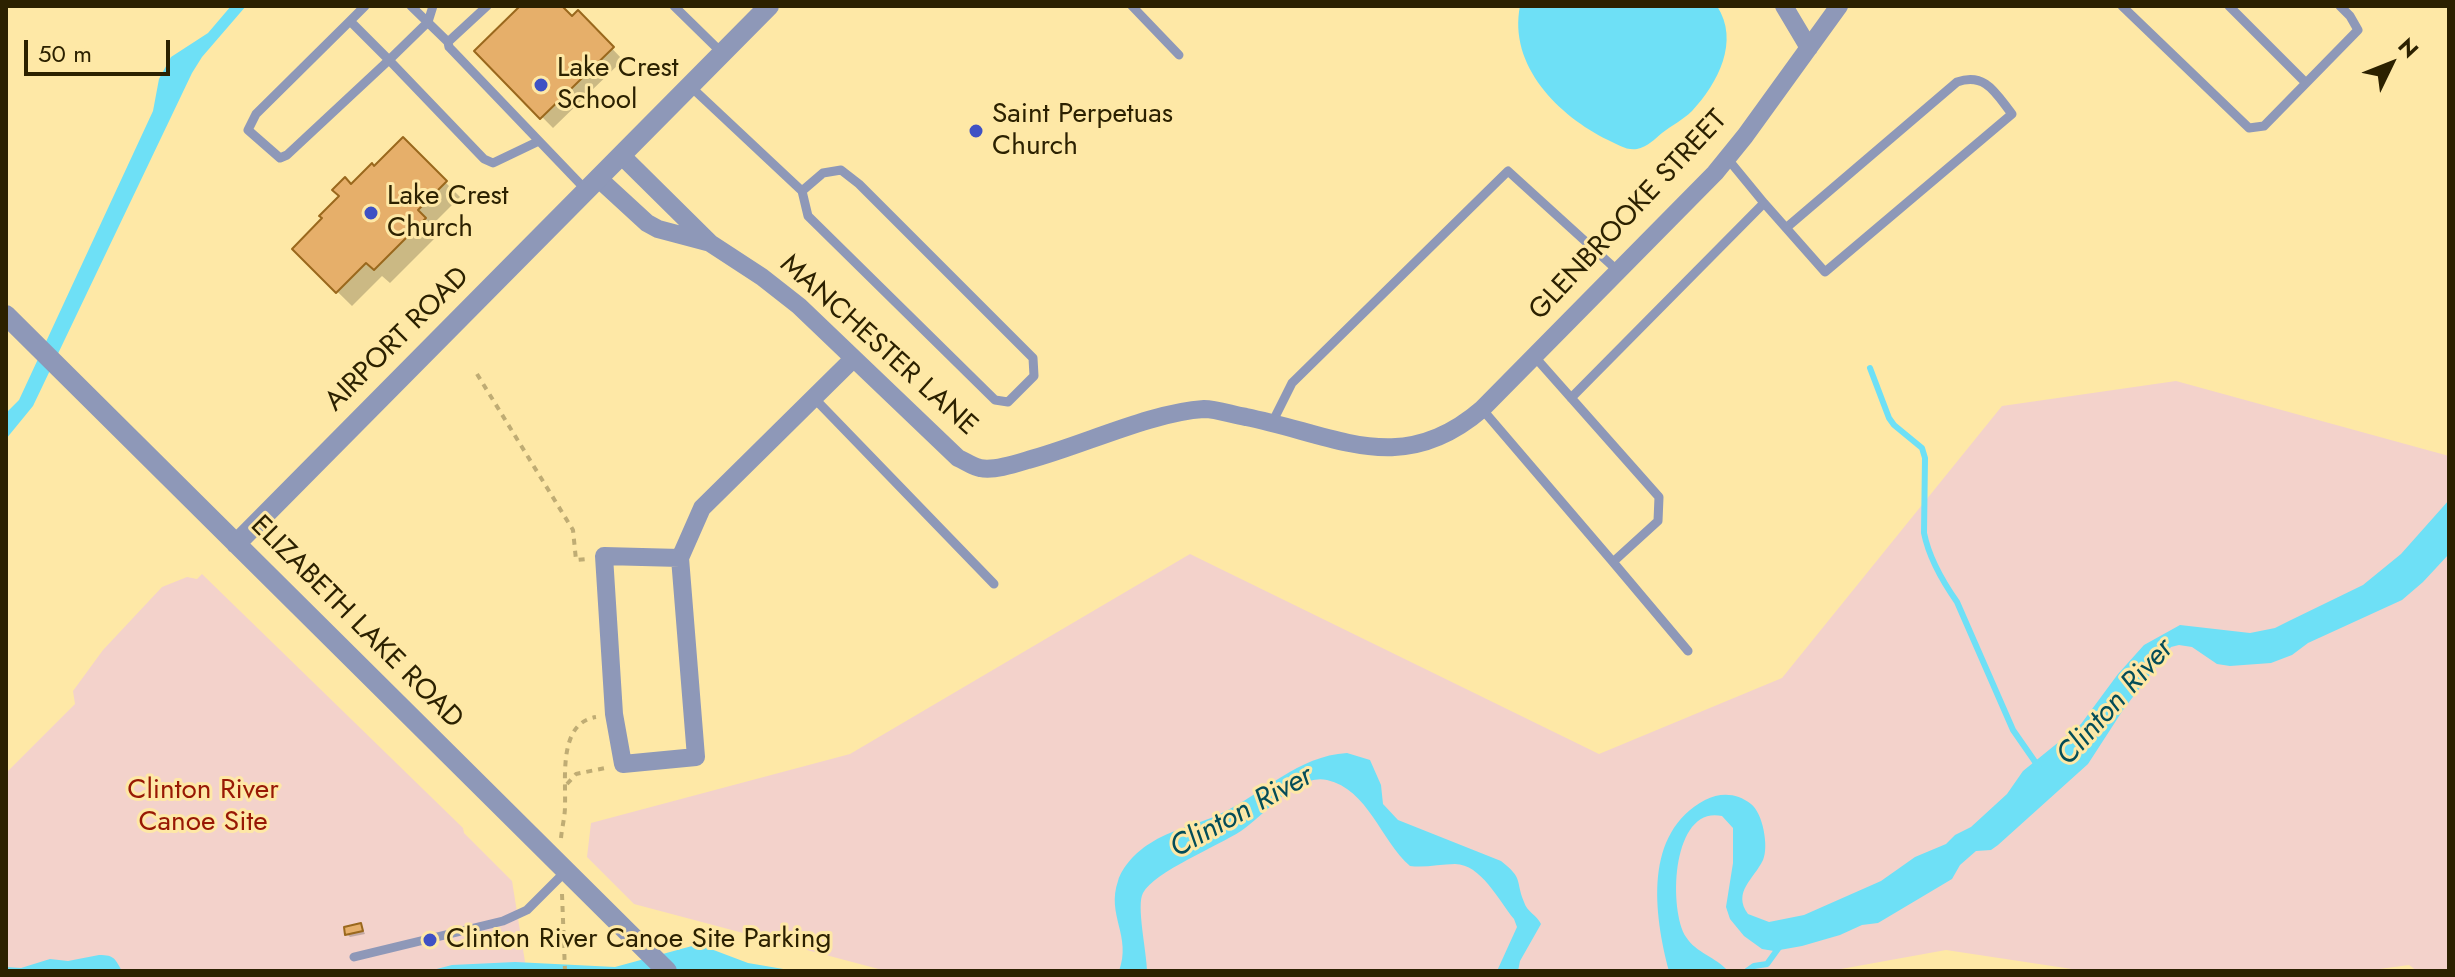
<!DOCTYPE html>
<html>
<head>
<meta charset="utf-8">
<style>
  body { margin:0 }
  #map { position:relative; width:2455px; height:977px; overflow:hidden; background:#fee8a6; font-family:Jost,sans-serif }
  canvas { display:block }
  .frame { position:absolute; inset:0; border:8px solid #2c2100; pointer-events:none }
  .north { position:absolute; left:2351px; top:24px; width:80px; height:80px; -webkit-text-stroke:6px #fee8a6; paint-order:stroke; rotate:47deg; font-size:22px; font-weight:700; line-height:32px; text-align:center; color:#2c2100 }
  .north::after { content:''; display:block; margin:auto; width:28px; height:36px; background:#2c2100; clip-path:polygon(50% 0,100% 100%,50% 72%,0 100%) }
  .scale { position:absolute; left:24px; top:40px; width:146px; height:36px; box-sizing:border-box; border:4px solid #2c2100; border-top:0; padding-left:10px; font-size:24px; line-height:28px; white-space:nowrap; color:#2c2100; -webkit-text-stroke:6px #fee8a6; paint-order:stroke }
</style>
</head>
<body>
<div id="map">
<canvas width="2455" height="977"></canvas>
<div class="frame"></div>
<div class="north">N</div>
<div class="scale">50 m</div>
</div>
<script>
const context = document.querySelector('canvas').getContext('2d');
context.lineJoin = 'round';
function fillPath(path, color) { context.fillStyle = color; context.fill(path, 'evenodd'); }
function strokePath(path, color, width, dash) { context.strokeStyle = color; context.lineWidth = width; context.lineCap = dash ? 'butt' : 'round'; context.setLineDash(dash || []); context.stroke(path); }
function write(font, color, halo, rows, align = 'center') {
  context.font = font + ' Jost,sans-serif'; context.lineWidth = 6; context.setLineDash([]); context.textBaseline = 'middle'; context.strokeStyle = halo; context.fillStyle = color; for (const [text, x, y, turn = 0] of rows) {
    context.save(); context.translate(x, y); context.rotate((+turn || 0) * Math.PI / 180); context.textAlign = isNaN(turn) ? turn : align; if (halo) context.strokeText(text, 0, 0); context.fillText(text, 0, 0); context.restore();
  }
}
fillPath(new Path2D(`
  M2176,381L2449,456V971H2417L2409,965L2365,971H2085L1946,950L1830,971H886L634,904L587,857L591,823L850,754L1190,554L1599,754L1782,678L2002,406Z
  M202,574L463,828L464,833L512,881L526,968L504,971H6V773L75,704L73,691L103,650L162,587L187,577L197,579Z`), '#f3d2cb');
fillPath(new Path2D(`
  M231,6H246L202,57L192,73L33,406L6,439V413L19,400L153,111L159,79L171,57L208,33Z
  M1520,6H1717C1740,41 1718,83 1692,111C1683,120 1672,125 1662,133C1655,139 1647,147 1637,149C1627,151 1617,144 1608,140C1559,116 1508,66 1520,6Z
  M2449,500V554L2423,582L2402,600L2308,643L2292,655L2271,663L2230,666L2217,664L2192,647L2179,645L2171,647L2123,710L2088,764L1998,845L1991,850L1976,851L1960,865L1952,879L1878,923L1862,925L1840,935L1802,946L1774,951L1762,949L1744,936L1730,919L1726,907L1733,863V828L1722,816C1672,805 1668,908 1686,937C1696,953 1716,957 1728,971H1669C1654,914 1643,833 1705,800C1721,792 1737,793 1751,804C1763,813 1769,847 1763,860C1754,879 1732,892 1748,914L1769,922L1804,915L1881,881L1915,857L1946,844L1955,835L1971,827L2007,794L2023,771L2081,724L2118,674L2144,645L2180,625L2250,633L2275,628L2291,620L2363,585L2401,554Z
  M1347,753L1370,760L1381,785L1383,804L1398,820L1501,861C1524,879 1515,880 1524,902C1527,912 1537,915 1541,924L1520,961L1518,971H1497L1517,927L1514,919C1499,901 1481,864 1455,864C1440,864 1425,868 1410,866C1381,841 1368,789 1327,780C1297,773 1265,815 1241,831C1218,846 1154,872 1143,893C1136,905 1147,953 1147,971H1119C1132,936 1106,915 1118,881C1122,867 1136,852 1149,844C1171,829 1198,825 1222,813C1264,793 1298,756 1347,753Z
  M692,946H703L748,963L795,971H429L452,965L515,962L615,967Z
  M99,955C115,955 115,959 122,971H6V967L21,968L50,959L68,961Z`), '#6ee0f6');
fillPath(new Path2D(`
  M523,6H559L572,19L578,13L623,60L553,128L477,51Z
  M403,140L460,197L431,226L439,234L390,283L382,276L352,306L294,249L351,186Z
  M361,925L365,934L350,937L347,934Z`), '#0003');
strokePath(new Path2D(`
  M1870,368L1889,418L1894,425L1922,448L1925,458L1924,533C1929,558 1943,582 1957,602L2013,730L2038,766
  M1747,971L1754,966L1767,964L1780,946`), '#6ee0f6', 6);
const building = new Path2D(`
  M520,6H562L572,16L578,10L614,47L540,119L474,51Z
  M403,137L447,181L418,210L426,218L374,270L366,263L336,293L292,249L322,218L319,216L339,196L332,190L345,177L351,184L372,163L374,166Z
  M361,923L363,931L345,935L344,927Z`);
fillPath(building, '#e6af6a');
strokePath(building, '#9a681d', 2);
strokePath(new Path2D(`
  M477,374L573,530L576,560L586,559
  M567,784L576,774L605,768
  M561,838C562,827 565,817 565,806C566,778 558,723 596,717
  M562,894L565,971`), '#bfac74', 4, [6, 6]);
strokePath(new Path2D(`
  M365,6L350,21L389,60L428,22L433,6
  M411,6L448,42
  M487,6L448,42L449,47L586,190
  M674,6L722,53
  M1132,6L1179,55
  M2122,6L2249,128L2264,126L2358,30L2350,16L2340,6
  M2229,6L2306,83
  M350,21L256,114L248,130L280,158L287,155L389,60L484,159L493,163L539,141
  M690,86L802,191L808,216L995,400L1008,402L1034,376L1033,358L859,184L841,170L823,173L802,191
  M1764,203L1825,272L2012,114C1996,94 1986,72 1957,82L1786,228
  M814,398L994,584
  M1571,398L1764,203L1727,158
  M1482,409L1613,562L1658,521L1659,497L1534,356
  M1272,423L1292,383L1508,171L1618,271
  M1613,562L1688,651
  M354,957L503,921L527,910L566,871`), '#8e98b8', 9);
strokePath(new Path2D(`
  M1784,6L1809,48
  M621,155L710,243L762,277L799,306L958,458C965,461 973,467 980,468C994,471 1015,464 1028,460C1081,446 1152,412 1204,409C1217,409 1233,415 1246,417C1336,435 1401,479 1482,409L1715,173L1745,136L1839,6
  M598,178L647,223L658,229L707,242
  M680,558L604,556L614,714L623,764L696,757L680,558L702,508L853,359`), '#8e98b8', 18);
strokePath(new Path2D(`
  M6,315L667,971
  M236,544L769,6`), '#8e98b8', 20);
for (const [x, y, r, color] of [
  [541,85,8,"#3f51c4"],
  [976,131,8,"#3f51c4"],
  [371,213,8,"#3f51c4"],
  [430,940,8,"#3f51c4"]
]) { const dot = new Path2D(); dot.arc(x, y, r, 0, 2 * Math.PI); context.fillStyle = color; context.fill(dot); strokePath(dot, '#fee8a6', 3); }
write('28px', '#2c2100', '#fee8a6', [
  ["Lake Crest",557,69],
  ["School",557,101],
  ["Saint Perpetuas",992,115],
  ["Church",992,147],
  ["Lake Crest",387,197],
  ["Church",387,229],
  ["Clinton River Canoe Site Parking",446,940]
], 'left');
write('28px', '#2c2100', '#fee8a6', [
  ["GLENBROOKE STREET",1629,216,-47],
  ["AIRPORT ROAD",398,340,-45],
  ["MANCHESTER LANE",878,346,42],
  ["ELIZABETH LAKE ROAD",356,623,45]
]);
write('28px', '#981804', '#fee8a6', [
  ["Clinton River",203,791],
  ["Canoe Site",203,823]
]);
write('italic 30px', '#044d58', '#fee8a6', [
  ["Clinton River",2116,703,-48],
  ["Clinton River",1242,813,-29]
]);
</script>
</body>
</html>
